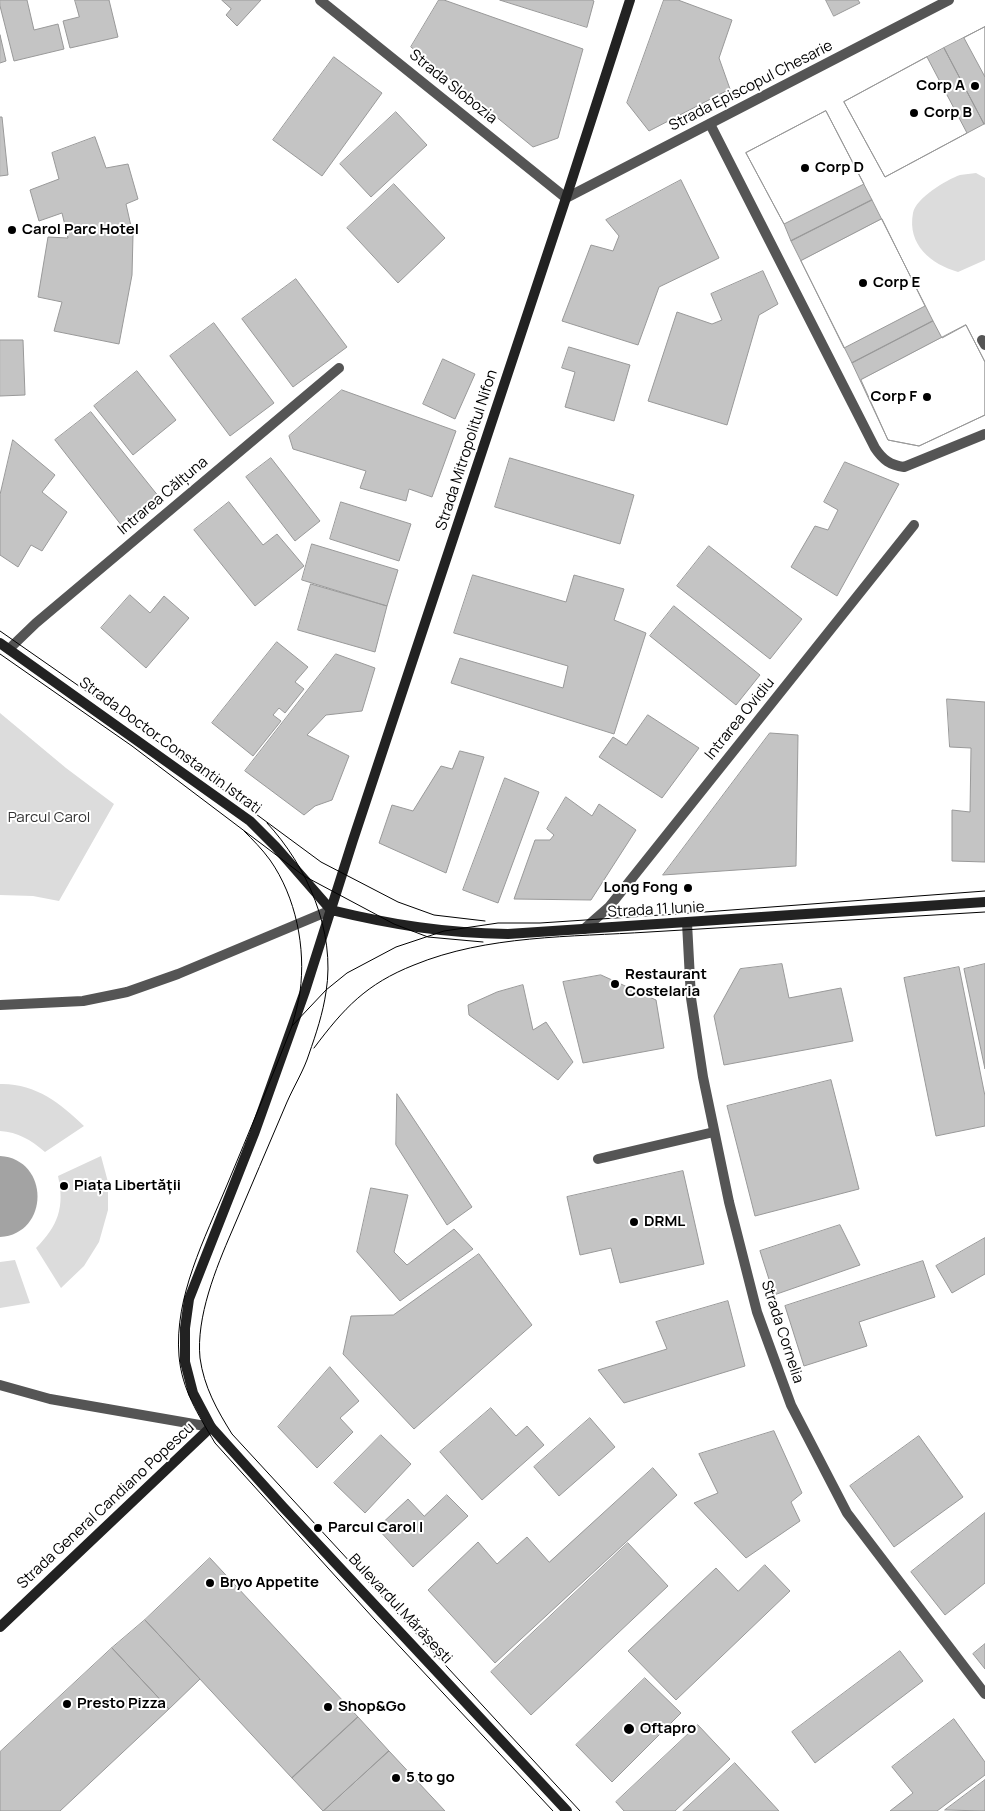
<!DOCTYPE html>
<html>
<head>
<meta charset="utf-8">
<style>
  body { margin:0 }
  canvas { display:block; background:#fff }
</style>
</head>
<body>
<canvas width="985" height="1811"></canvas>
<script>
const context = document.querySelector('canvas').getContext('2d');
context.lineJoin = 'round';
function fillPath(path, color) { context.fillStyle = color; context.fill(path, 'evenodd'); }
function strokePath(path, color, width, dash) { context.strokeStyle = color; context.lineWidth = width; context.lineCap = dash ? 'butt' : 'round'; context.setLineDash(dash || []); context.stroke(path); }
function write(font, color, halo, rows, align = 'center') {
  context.font = font + ' Manrope,sans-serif'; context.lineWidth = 4; context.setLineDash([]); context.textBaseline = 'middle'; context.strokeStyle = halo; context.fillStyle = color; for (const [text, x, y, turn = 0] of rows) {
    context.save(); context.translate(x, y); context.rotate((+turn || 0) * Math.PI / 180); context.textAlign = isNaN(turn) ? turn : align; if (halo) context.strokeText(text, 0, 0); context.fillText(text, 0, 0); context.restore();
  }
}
fillPath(new Path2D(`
  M976,173L985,178V260L958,272C931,264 907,245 913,213C916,198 946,180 960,175C965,174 971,174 976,173Z
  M0,713L66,768L114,804L59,901L33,896L0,895Z
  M0,1084C35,1083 60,1103 84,1126L45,1152C31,1140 18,1132 0,1131Z
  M101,1156L108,1182V1210L99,1242L84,1266L61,1288L36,1248C58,1226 65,1207 58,1176Z
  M15,1260L30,1303L0,1308V1262Z`), '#dcdcdc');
fillPath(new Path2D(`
  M0,1156C50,1159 50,1234 0,1237Z`), '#a3a3a3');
const building = new Path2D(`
  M0,0H27L34,30L58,24L64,49L14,61L0,6Z
  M75,0H109L118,37L70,48L63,21L79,17Z
  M222,0H261L237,26L226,15L231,9Z
  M439,0H444L583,49L558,138L533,147L411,47Z
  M500,0H592L594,1L587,27Z
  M664,0H678L732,20L719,58L730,89L649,131L627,103Z
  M826,0H858L860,3L834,16Z
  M985,27V77L964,38Z
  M985,27V124H984L944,48Z
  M0,35L6,61L0,63Z
  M944,48L984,124L885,177L844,102Z
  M334,57L382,93L322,176L273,140Z
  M927,57L967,133L885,177L844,102Z
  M826,111L864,184L784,224L746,153Z
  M826,111L872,200L791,241L784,224L746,153Z
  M396,112L427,145L371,197L340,164Z
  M0,117H2L8,175L0,176Z
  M95,137L106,168L128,164L138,199L126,204L133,235L132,275L119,344L54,331L62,302L38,297L48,237L68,238L62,213L39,221L30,190L59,179L52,153Z
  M681,180L719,258L659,287L638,345L562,321L591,245L613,251L619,236L606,220Z
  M394,184L445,238L398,283L347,228Z
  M872,200L933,321L852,363L791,241Z
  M882,219L925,306L844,348L801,261Z
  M763,271L778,304L759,315L727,425L648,401L677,312L712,324L722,320L711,294Z
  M296,279L347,347L293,387L242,319Z
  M933,321L942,338L966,325L985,362V415L919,446L888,440L852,363Z
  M214,323L274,403L230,436L170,356Z
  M966,325L985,362V415L919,446L888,440L861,380Z
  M0,340H23L25,395L0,396Z
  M569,347L630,365L614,421L565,407L575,372L562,368Z
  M443,359L475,374L455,419L423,404Z
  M137,371L176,420L133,455L94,406Z
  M342,390L456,431L432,497L409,489L406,501L360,488L366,471L293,449L289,436Z
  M91,412L159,497L122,526L55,440Z
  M13,440L55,475L42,492L67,512L42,551L31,545L18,567L0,555V495Z
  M271,458L320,521L295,541L246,477Z
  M510,458L634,495L620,544L495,507Z
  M845,462L899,484L837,596L791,567L815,526L828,530L838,510L824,502Z
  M229,502L263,545L277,534L304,566L255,606L194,530Z
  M341,502L411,524L399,561L330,539Z
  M312,544L398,570L387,606L302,580Z
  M709,546L802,619L770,659L677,586Z
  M473,575L566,602L574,575L624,589L614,620L646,633L614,734L451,683L460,658L563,688L568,666L454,633Z
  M311,584L387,606L375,652L298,630Z
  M130,595L150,613L164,596L189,618L146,668L101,628Z
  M674,606L760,675L736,705L650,636Z
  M277,642L308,667L295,682L304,689L285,713L279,708L273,715L281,721L253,756L212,723Z
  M336,654L375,668L362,711L326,715L307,735L349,756L332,800L315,806L304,815L245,771Z
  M947,699L985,702V862L952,861V810L970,812L971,748L950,747Z
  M648,715L699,748L662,798L599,757L613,737L626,745Z
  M770,733L798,735L796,866L663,875Z
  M460,751L484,757L446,873L379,843L392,805L413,811L441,766L452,769Z
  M505,778L539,792L498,903L463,890Z
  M566,797L592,816L599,804L636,830L591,900L514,899L535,840H550L554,835L547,829Z
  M782,964L789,998L841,988L853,1041L724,1065L714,1016L740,969Z
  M985,964V1069L964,969Z
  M959,967L985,1096V1126L936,1136L904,978Z
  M601,975L656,1000L664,1048L583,1063L563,982Z
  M523,985L533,1030L546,1022L573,1062L558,1080L469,1015L468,1005L497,992Z
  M831,1080L859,1189L755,1216L727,1106Z
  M397,1094L472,1207L447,1225L396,1145Z
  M683,1171L704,1264L620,1283L611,1248L580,1255L567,1197Z
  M371,1188L408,1195L394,1252L407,1265L454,1229L473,1249L400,1301L357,1252Z
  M840,1225L860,1265L774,1295L760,1251Z
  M985,1238V1274L952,1293L936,1266Z
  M479,1254L532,1325L414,1429L343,1354L351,1316L393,1315Z
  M923,1261L935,1297L859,1322L867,1346L804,1366L785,1306Z
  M728,1301L745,1366L624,1403L598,1370L667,1349L656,1322Z
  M330,1367L359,1401L340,1418L353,1432L317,1468L278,1427Z
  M491,1408L516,1436L527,1426L544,1445L482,1500L440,1452Z
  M590,1418L615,1447L559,1496L534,1467Z
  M774,1431L802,1493L791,1502L800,1521L746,1558L694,1503L718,1493L699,1454Z
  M381,1435L411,1464L365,1513L334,1483Z
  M919,1436L963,1497L894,1547L850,1486Z
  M653,1468L677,1495L495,1663L428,1590L478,1542L497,1564L527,1537L549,1562Z
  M447,1495L468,1516L413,1567L377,1528L408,1499L424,1516Z
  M985,1513V1583L945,1615L911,1572Z
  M628,1543L668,1586L531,1715L491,1672Z
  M210,1558L358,1717L292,1778L145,1620Z
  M765,1565L790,1591L676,1700L628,1651L716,1568L738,1591Z
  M145,1620L200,1679L169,1709L112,1648Z
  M985,1644V1669L973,1654Z
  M112,1648L169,1709L60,1811H0V1752Z
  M900,1651L923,1681L815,1763L792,1732Z
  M645,1678L681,1713L612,1782L576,1745Z
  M358,1717L389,1751L323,1811L292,1778Z
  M954,1719L985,1762V1775L937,1811H890L913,1793L892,1767Z
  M698,1725L730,1759L675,1811H624L616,1802Z
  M389,1751L445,1811H324Z
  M735,1763L779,1811H683Z
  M985,1780V1811L945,1810Z`);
fillPath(building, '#c4c4c4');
strokePath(building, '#999', 1);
strokePath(new Path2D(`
  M710,124L875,448C883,460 890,465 904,467L985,434
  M982,340L985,345
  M598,1159L714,1132`), '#555', 10);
strokePath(new Path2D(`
  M320,0L566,198L949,0
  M9,649L36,623L339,368
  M687,923L691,998L703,1077L729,1202L757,1312L791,1405L847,1513L985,1694
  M584,929L609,907L914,525
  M0,1005L83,1001L127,992L178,974L331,910
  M0,1385L50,1399L211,1427`), '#555', 10);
strokePath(new Path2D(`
  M0,643L250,821L276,847L331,910
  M331,910C393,925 444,933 508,934L985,902
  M0,1627L211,1427
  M567,1811L283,1507L211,1427L193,1393L185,1362V1328L189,1299L254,1134L305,991L353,840L566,198L630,0`), '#222', 10);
strokePath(new Path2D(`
  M0,631L142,730L321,862L398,902L434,915L485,921
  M0,654L132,746L304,876L394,924L428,937L483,942
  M267,823C307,866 336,931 326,992C323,1013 316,1034 309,1054C304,1070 294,1086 287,1102C269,1145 250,1188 232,1231C216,1268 196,1317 200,1358C204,1387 217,1410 232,1434L580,1811
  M244,831C253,840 262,849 270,860C296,897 306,948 300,992C298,1004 295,1015 292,1026C271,1080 249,1132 227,1185C205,1238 174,1297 179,1356C182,1390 198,1414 215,1443L375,1620L553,1811
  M292,1026L326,990L347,973L396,947L444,931L498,923H540L691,913L985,891
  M314,1048C344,1008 366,984 414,965C487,935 571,937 649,932C761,925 873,919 985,912`), '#000', 1);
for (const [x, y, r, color] of [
  [975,86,5,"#000"],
  [914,113,5,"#000"],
  [805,168,5,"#000"],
  [12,230,5,"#000"],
  [863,283,5,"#000"],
  [927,397,5,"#000"],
  [688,888,5,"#000"],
  [615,984,5,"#000"],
  [64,1186,5,"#000"],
  [634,1222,5,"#000"],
  [318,1528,5,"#000"],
  [210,1583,5,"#000"],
  [67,1704,5,"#000"],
  [328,1707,5,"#000"],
  [629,1729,6,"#000"],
  [396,1778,5,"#000"]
]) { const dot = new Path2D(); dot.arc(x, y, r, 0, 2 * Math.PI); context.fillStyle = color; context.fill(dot); strokePath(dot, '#fff', 2); }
write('15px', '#000', '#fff', [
  ["Strada Episcopul Chesarie",751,86,-27],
  ["Strada Slobozia",453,87,39],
  ["Strada Mitropolitul Nifon",467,450,-72],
  ["Intrarea Călțuna",163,496,-40],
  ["Intrarea Ovidiu",740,719,-51],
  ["Strada Doctor Constantin Istrati",170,746,36],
  ["Strada 11 Iunie",656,910,-3],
  ["Strada Cornelia",782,1332,72],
  ["Strada General Candiano Popescu",106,1506,-43],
  ["Bulevardul Mărășești",400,1609,47]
]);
write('bold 15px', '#000', '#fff', [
  ["Corp A",965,86,"right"],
  ["Corp B",924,113],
  ["Corp D",815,168],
  ["Carol Parc Hotel",22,230],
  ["Corp E",873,283],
  ["Corp F",917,397,"right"],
  ["Long Fong",678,888,"right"],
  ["Restaurant",625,975],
  ["Costelaria",625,992],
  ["Piața Libertății",74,1186],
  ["DRML",644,1222],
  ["Parcul Carol I",328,1528],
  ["Bryo Appetite",220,1583],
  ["Presto Pizza",77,1704],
  ["Shop&Go",338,1707],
  ["Oftapro",640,1729],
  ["5 to go",406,1778]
], 'left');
write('15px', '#333', '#fff', [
  ["Parcul Carol",49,818]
]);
</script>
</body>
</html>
